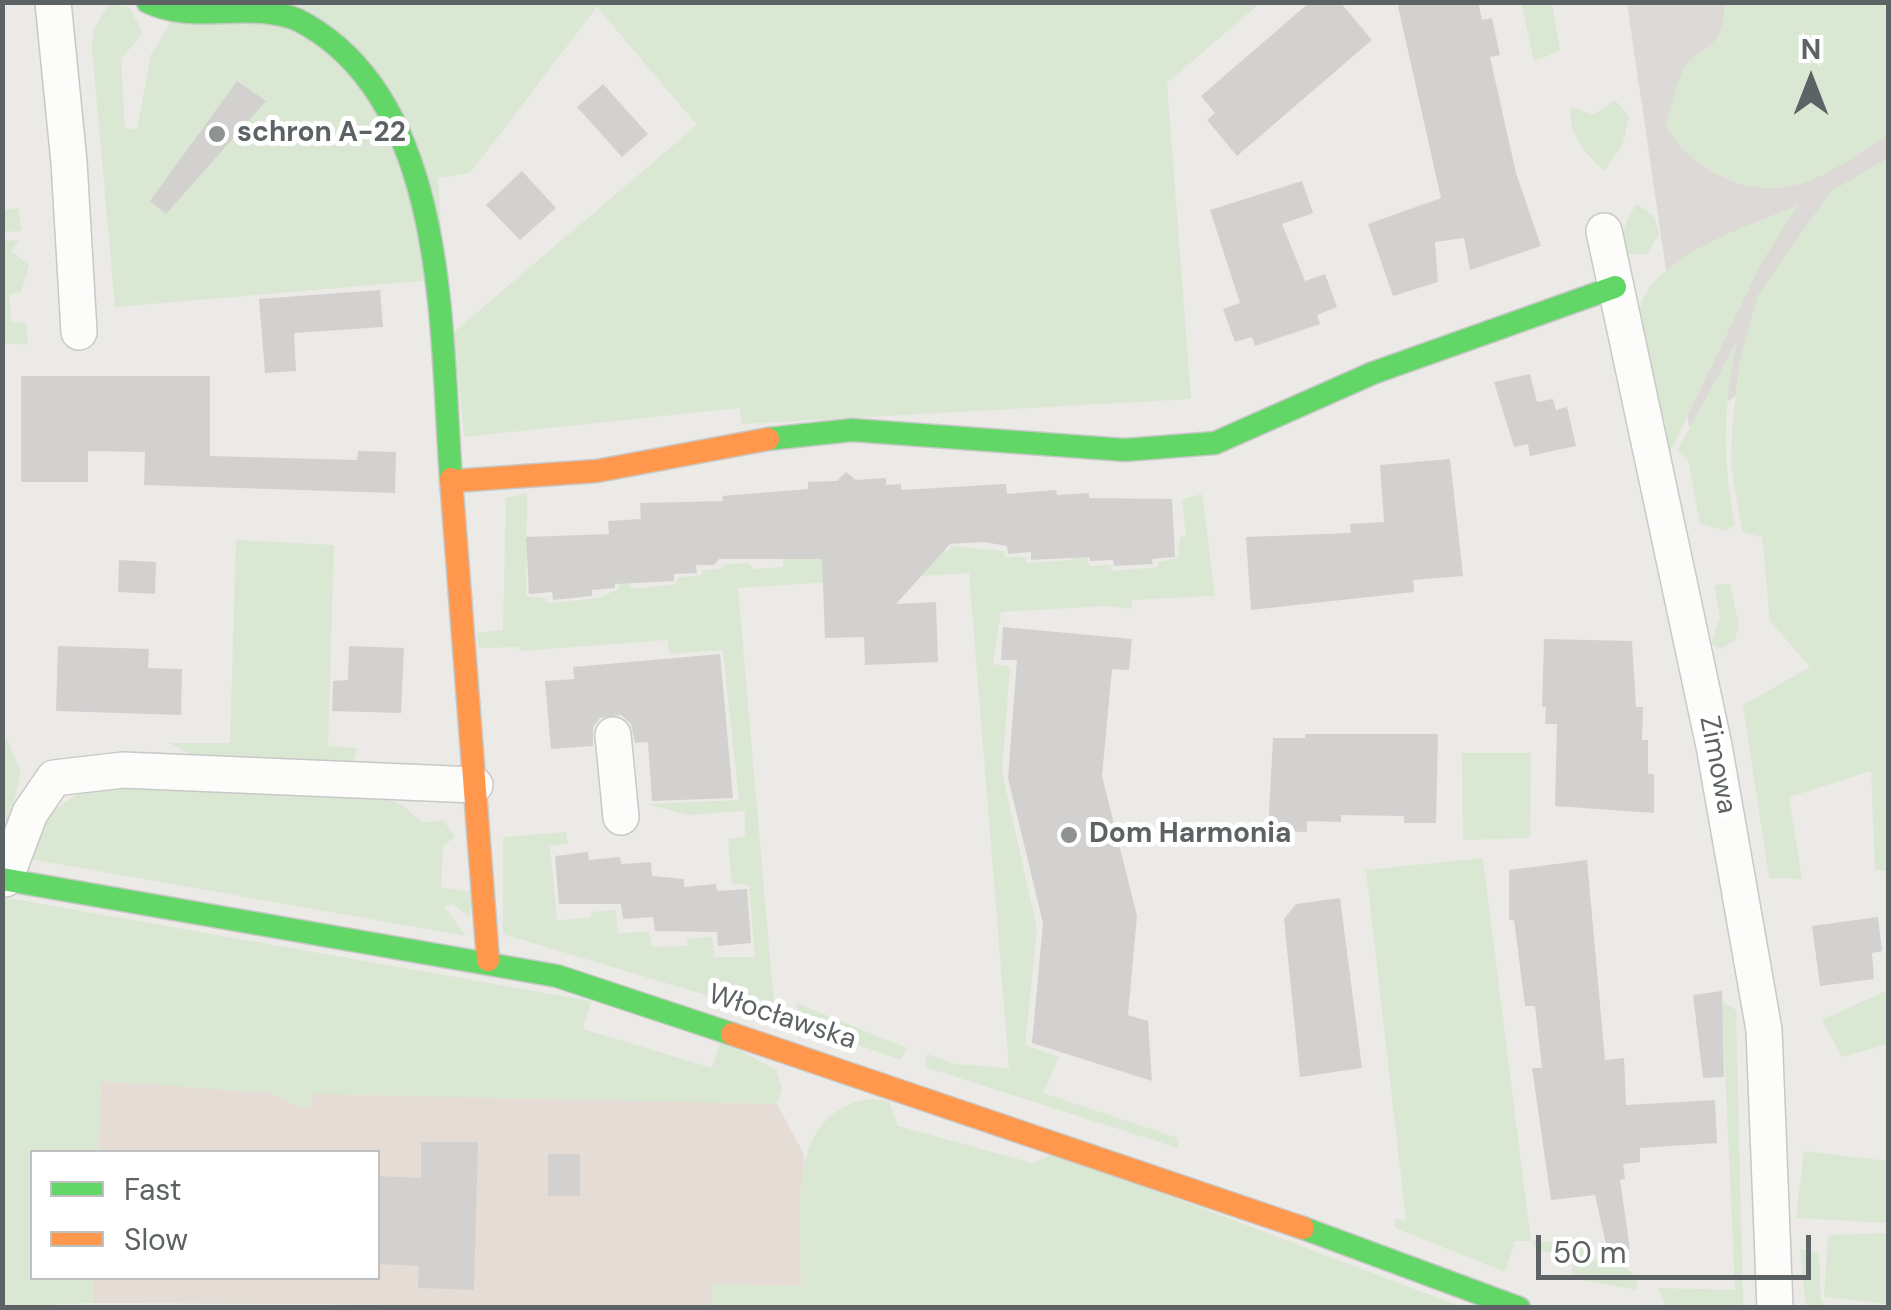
<!DOCTYPE html>
<html>
<head>
<meta charset="utf-8">
<style>
  body { margin:0 }
  #map { position:relative; width:1891px; height:1310px; overflow:hidden; background:#eceae7; font-family:"DM Sans",sans-serif }
  canvas { display:block }
  .frame { position:absolute; inset:0; border:5px solid #5d6264; pointer-events:none }
  .legend { position:absolute; left:30px; top:1150px; width:350px; height:130px; box-sizing:border-box; background:#fff; border:2px solid #bec0c1; margin:0; padding:12px 18px; list-style:none; font-size:30px; color:#5d6264 }
  .legend li { display:flex; align-items:center; gap:20px; height:50px }
  .legend b { width:50px; border:2px solid #bec0c1 }
  .north { position:absolute; left:1761px; top:30px; width:100px; height:100px; -webkit-text-stroke:8px #fff; paint-order:stroke; rotate:0deg; font-size:28px; font-weight:700; line-height:40px; text-align:center; color:#5d6264 }
  .north::after { content:''; display:block; margin:auto; width:35px; height:45px; background:#5d6264; clip-path:polygon(50% 0,100% 100%,50% 72%,0 100%) }
  .scale { position:absolute; left:1536px; top:1235px; width:275px; height:45px; box-sizing:border-box; border:5px solid #5d6264; border-top:0; padding-left:12px; font-size:30px; line-height:35px; white-space:nowrap; color:#5d6264; -webkit-text-stroke:8px #fff; paint-order:stroke }
</style>
</head>
<body>
<div id="map">
<canvas width="1891" height="1310"></canvas>
<div class="frame"></div>
<ul class="legend">
<li><b style="height:12px;background:#63d668"></b>Fast</li>
<li><b style="height:12px;background:#ff974d"></b>Slow</li>
</ul>
<div class="north">N</div>
<div class="scale">50 m</div>
</div>
<script>
const context = document.querySelector('canvas').getContext('2d');
context.lineJoin = 'round';
function fillPath(path, color) { context.fillStyle = color; context.fill(path, 'evenodd'); }
function strokePath(path, color, width, dash) { context.strokeStyle = color; context.lineWidth = width; context.lineCap = dash ? 'butt' : 'round'; context.setLineDash(dash || []); context.stroke(path); }
function write(font, color, halo, rows, align = 'center') {
  context.font = font + ' "DM Sans",sans-serif'; context.lineWidth = 10; context.setLineDash([]); context.textBaseline = 'middle'; context.strokeStyle = halo; context.fillStyle = color; for (const [text, x, y, turn = 0] of rows) {
    context.save(); context.translate(x, y); context.rotate((+turn || 0) * Math.PI / 180); context.textAlign = isNaN(turn) ? turn : align; if (halo) context.strokeText(text, 0, 0); context.fillText(text, 0, 0); context.restore();
  }
}
fillPath(new Path2D(`
  M101,1081L777,1104L804,1154L801,1287L713,1284L712,1307L93,1303L94,1278H378V1152H98Z`), '#e5ddd5');
fillPath(new Path2D(`
  M1627,3H1888V296L1689,427Z`), '#dcd9d7');
fillPath(new Path2D(`
  M110,3L129,7L143,33L121,59L125,128L137,130L151,54L169,26L170,3H1260L1167,83L1191,399L742,424L739,408L464,437L454,332L697,125L597,7L470,173L438,178L444,279L115,307L92,48L94,28Z
  M1521,3H1552L1560,51L1534,61Z
  M1724,3H1888V136C1862,151 1834,172 1806,182C1751,202 1694,172 1665,126C1671,109 1674,88 1682,72C1697,42 1725,55 1724,3Z
  M1615,100L1629,117L1623,143L1604,171C1586,154 1567,134 1571,107L1593,115Z
  M1888,158V871L1875,870L1871,771L1789,797L1802,879L1769,878L1743,705L1810,667L1770,621L1762,537L1742,532L1731,466L1732,430L1739,363L1758,295L1830,192Z
  M1637,204L1654,216L1659,234L1647,254H1626C1619,235 1626,219 1637,204Z
  M1799,204L1762,262L1670,452C1664,424 1638,338 1639,315C1644,257 1754,225 1799,204Z
  M19,208L21,231L3,232V210Z
  M19,240L11,251L29,265L21,292L9,295L12,323L26,322L28,345L3,343V241Z
  M1737,341C1723,410 1722,456 1735,525L1726,531L1700,523L1688,460L1677,451Z
  M527,493L526,597L546,598L548,603L598,598L619,589V582L630,581L631,589L676,584L677,578L702,575V570L721,569L726,564L749,563L753,569L783,567V548L903,554L948,551L952,546L1003,551L1005,557H1026V563L1073,560L1074,554L1086,553L1089,566L1111,565L1112,571L1158,567V562L1178,558L1180,537L1186,536L1182,499L1202,494L1215,596L1132,600V609L1104,606L1001,612L993,664L1010,667L1002,772L1037,928L1025,1045L1059,1057L1043,1093L1178,1138V1148L925,1067L927,1054L955,1064L1009,1068L969,573L738,588L775,1016L503,934V837L566,832L568,844L550,846L557,920L590,918L591,912L616,910L618,933L649,932L652,947L687,946V939L712,937L714,957H755L749,885L732,884L728,839L745,836V811L688,815L647,804L739,800L723,650L670,654L667,640L521,651L518,647L479,648L477,633L503,630L506,498Z
  M236,540L334,545L328,746L357,748L353,761C297,775 219,776 170,743H230Z
  M1730,584L1739,625L1735,640L1721,649L1711,644L1720,617L1714,585Z
  M7,739L21,772L3,849L2,740Z
  M1462,753H1531L1530,838L1463,840Z
  M95,786L374,793L402,805L423,823L443,820L455,837L443,846L441,887L472,892L470,918L453,904L444,906L466,936L30,859C43,817 54,805 95,786Z
  M1483,858L1531,1241L1587,1244L1594,1260L1627,1269L1636,1276L1637,1290L1573,1278L1572,1259L1537,1250L1531,1241H1515L1505,1272L1395,1228V1218L1406,1221L1366,870Z
  M2,897L591,1001L583,1029L712,1068L721,1040L776,1070L782,1089L777,1104L313,1094L312,1106H297L272,1093L101,1081L98,1152H32V1278H94L93,1303L3,1307Z
  M1888,990V1044L1842,1057L1822,1020Z
  M1722,1001L1736,1010L1743,1301L1742,1307H1666L1658,1288L1735,1290Z
  M796,1003L907,1048L901,1060L801,1025Z
  M869,1099L889,1101L898,1126L1032,1163L1057,1153L1464,1308H712V1284L801,1286C802,1219 782,1114 869,1099Z
  M1804,1151L1888,1161V1223L1796,1218Z
  M1888,1233V1304L1824,1297L1828,1235Z
  M1800,1249L1819,1253L1821,1302L1834,1307H1806Z`), '#dae7d3');
fillPath(new Path2D(`
  M1310,2H1340L1372,40L1237,156L1207,120L1215,113L1201,96Z
  M1397,2H1478L1482,20L1492,18L1500,55L1490,57L1516,173L1541,246L1470,270L1464,238L1435,242L1438,282L1393,296L1368,224L1441,198Z
  M237,81L266,101L166,214L150,201Z
  M603,84L648,134L622,157L577,107Z
  M522,171L556,208L520,240L486,205Z
  M1302,181L1313,213L1282,224L1305,281L1325,274L1337,307L1317,315L1320,324L1255,346L1252,337L1235,342L1223,309L1240,303L1210,210Z
  M380,290L383,327L294,333L296,371L265,373L259,299Z
  M1530,374L1537,402L1553,399L1556,410L1567,407L1576,446L1530,456L1528,444L1514,447L1494,382Z
  M21,376H210V456L357,460L358,451L396,452L395,493L144,485L145,452L88,451V482H21Z
  M1450,459L1463,576L1413,580L1414,592L1251,610L1246,537L1351,533L1350,524L1384,522L1380,465Z
  M846,472L856,480L886,478V485L901,484V490L1006,484L1007,494L1056,490L1057,495L1089,493V498L1172,499L1175,557L1152,559L1153,564L1114,566L1113,560L1090,561V557L1031,560V552L1008,554L1007,546L984,542L950,544L896,604L936,602L938,662L865,665L864,637L825,638L822,559H719L714,565H696L697,573L674,574V581L615,584V588L592,590V596L553,600L552,592L529,594L526,537L609,534L608,521L641,519L640,503L723,501L722,496L808,489V482L837,481Z
  M119,560L156,562L155,594L118,592Z
  M1003,627L1132,639L1129,670L1112,669L1102,776L1137,916L1128,1015L1148,1021L1152,1081L1032,1043L1043,923L1008,778L1017,660H1001Z
  M1544,639L1632,641L1636,707H1643L1642,740H1648V774H1654V813L1555,806L1557,724H1545L1546,707H1542Z
  M58,646L149,649L148,668L182,669L181,715L56,711Z
  M349,646L404,648L401,713L332,711L333,681L348,680Z
  M720,654L733,798L652,801L648,742L635,743L631,724L621,715L600,718L593,727V746L551,749L545,681L574,679L573,667Z
  M1305,734H1438L1436,823H1404V816L1341,815V822L1307,821V832L1268,831L1273,738H1305Z
  M588,852L589,860L620,857L621,864L651,862L652,876L684,879V887L716,884L717,891L747,889L751,943L718,946L717,932L655,931L653,917L623,919L621,904H559L555,856Z
  M1587,860L1605,1060L1624,1058L1626,1105L1715,1100L1717,1143L1640,1148V1162L1623,1164L1625,1179L1620,1180L1630,1249L1608,1253L1595,1195L1551,1200L1532,1068H1542L1535,1006H1525L1514,920H1509V870Z
  M1340,898L1362,1068L1300,1077L1284,919L1296,904Z
  M1878,917L1882,951L1872,953L1874,979L1820,986L1812,926Z
  M1722,991L1724,1077L1703,1078L1693,995Z
  M421,1142H478L474,1290L418,1288L419,1266L378,1264V1176L421,1178Z
  M548,1154H580V1196H548Z`), '#d3d1d0');
const street = new Path2D(`
  M53,2L69,162L79,332
  M1604,231L1714,746L1764,1030L1775,1308
  M613,735L621,817
  M5,879L30,813L54,778L123,770L475,785`);
const fast = new Path2D(`
  M148,2C196,25 249,0 298,20C450,98 440,333 451,479
  M768,439L852,430L1125,450L1215,443L1373,373L1615,287
  M2,879L557,976L732,1034
  M1303,1228L1519,1308`);
const slow = new Path2D(`
  M451,479L488,960
  M453,481L597,471L768,439
  M732,1034L1303,1228`);
strokePath(street, '#c8c8c7', 38);
strokePath(fast, '#c8c8c7', 25);
strokePath(slow, '#c8c8c7', 25);
strokePath(street, '#fcfcfb', 35);
strokePath(fast, '#63d668', 22);
strokePath(slow, '#ff974d', 22);
for (const [x, y, r, color] of [
  [217,134,10,"#8f9292"],
  [1069,835,10,"#8f9292"]
]) { const dot = new Path2D(); dot.arc(x, y, r, 0, 2 * Math.PI); context.fillStyle = color; context.fill(dot); strokePath(dot, '#fff', 4); }
write('bold 28px', '#5d6264', '#fff', [
  ["schron A-22",237,134],
  ["Dom Harmonia",1089,835]
], 'left');
write('28px', '#5d6264', '#fff', [
  ["Zimowa",1717,765,79],
  ["Włocławska",782,1018,18]
]);
</script>
</body>
</html>
